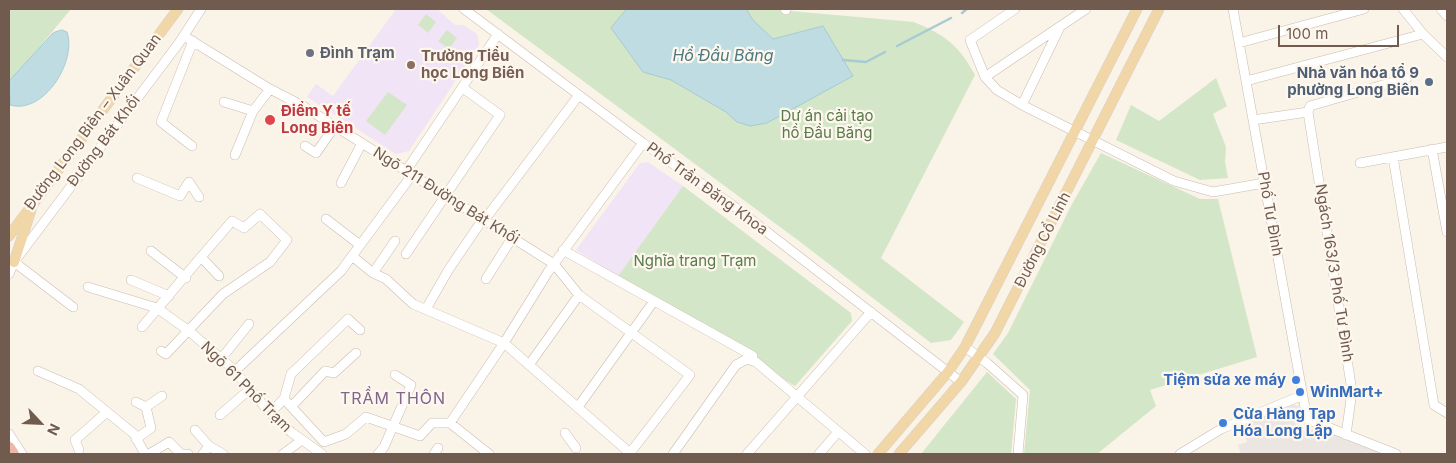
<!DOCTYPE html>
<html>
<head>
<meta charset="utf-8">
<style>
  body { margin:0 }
  #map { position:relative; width:1456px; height:463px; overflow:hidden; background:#faf3e8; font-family:Inter,sans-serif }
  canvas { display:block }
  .frame { position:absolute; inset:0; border:10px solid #715b4f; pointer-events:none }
  .north { position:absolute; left:15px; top:398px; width:50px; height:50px; -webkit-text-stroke:4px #fdf7ee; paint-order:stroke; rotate:115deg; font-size:14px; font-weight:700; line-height:20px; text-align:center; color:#715b4f }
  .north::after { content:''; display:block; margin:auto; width:18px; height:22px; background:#715b4f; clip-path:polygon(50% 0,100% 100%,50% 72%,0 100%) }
  .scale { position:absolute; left:1278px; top:25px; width:121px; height:22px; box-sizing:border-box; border:2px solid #715b4f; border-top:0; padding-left:6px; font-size:15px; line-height:18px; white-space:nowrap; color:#715b4f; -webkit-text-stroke:4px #fdf7ee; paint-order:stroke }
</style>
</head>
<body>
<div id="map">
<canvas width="1456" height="463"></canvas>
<div class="frame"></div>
<div class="north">N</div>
<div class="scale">100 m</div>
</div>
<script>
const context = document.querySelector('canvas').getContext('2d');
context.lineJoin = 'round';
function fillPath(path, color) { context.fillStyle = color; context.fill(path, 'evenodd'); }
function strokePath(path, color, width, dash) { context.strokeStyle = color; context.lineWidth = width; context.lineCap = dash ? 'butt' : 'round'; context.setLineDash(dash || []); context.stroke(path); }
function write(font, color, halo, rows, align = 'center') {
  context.font = font + ' Inter,sans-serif'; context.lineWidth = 4.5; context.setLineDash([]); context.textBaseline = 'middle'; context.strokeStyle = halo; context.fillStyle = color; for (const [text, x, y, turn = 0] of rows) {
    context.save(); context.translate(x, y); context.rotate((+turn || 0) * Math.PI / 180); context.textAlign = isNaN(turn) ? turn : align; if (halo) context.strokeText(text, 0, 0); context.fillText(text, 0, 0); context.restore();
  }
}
fillPath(new Path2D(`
  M1293,404L1298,406L1303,416L1297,418L1295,421L1298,432L1319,428L1387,454H1241L1238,445L1247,442L1240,423Z`), '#ebe6e1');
fillPath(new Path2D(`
  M396,9H437L455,25H464L477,34L479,45L409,151L396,154L307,97L316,84L333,96Z
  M648,162L683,186L618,276L576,250L640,163Z`), '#f0e4f6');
fillPath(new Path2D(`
  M9,9H71L9,84Z
  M486,9H768L914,22C945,35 959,45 975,75L881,258L964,322L951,340L931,343L803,244Z
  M426,14L436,22L428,33L418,25Z
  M447,30L457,38L449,49L438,41Z
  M1216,78L1227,106L1213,114L1226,147L1225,162L1228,178L1200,180L1116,140L1131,105L1159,121Z
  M388,92L407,105L385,135L366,121Z
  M1101,153L1200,199H1218L1257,357L1150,390L1156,406L1097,454H1024L1030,390L993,354L1008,333L1071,206Z
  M683,186L851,313L852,321L795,386L618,276Z
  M987,372L1016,399L1011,454H921Z`), '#d4e6c8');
const water = new Path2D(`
  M627,9H746L753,20L773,39L823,26L853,76L767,123L750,126L737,122L726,112L671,80L643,72L611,28Z
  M62,30L67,32C77,61 44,115 10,105L9,81L53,33Z`);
fillPath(water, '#bedce2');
strokePath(water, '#a6cbd2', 1);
strokePath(new Path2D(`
  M962,13L967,9
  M897,46L951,18
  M843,60L866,62L885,52`), '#a6cbd2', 2.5);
const minor = new Path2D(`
  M464,9L643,143L731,204L961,382
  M785,9L786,10
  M1015,9L970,40L985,77L997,90L1022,105L1174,181L1213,192L1264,183
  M1233,9L1307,419L1396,454
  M1403,9L1423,34L1447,57
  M1441,9L1447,16
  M184,36L270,89L303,106L554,264L579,295L690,375L630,453
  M1239,43L1364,9
  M985,77L1086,9
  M1246,81L1423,34
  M224,102L253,111
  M1022,105L1059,29
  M1308,112L1352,391L1346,435
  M1308,112L1310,106L1407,78
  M1253,120L1308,112
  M192,146L161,122L193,41
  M305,146L316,153L335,126
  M1432,149L1447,232
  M235,155L253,111L270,89
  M1393,157L1434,405L1447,413
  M1360,163L1447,147
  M406,171L498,34
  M137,178L180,196L189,182L199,197
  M341,183L362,143
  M326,219L360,245
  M563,250L753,356
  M151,251L186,278
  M406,254L500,115L463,88
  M352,256L373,273L386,279L413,304L504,343L631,454
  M14,262L73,307
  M373,273L395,241
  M9,274L14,262L179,43L201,9
  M486,279L512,238
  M131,280L169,296
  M88,287L157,308L189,331L232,368L270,413L291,432L322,454
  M426,309L449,269L483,219L489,214L579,95
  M142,327L201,257
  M965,347L987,363L1023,395L1018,454
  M161,351L166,354L223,294L270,262L287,240L260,214L244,228L232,221L201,257L219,276
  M221,359L249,324
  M529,365L579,295
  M38,371L79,389L134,434L145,454
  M235,371L341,271L412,175
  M284,399L324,442L346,434L366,417L420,436L432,423H450L489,454
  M136,402L146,407
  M292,406L325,371L334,373L356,353
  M578,407L654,301
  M270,413L284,399L291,374L348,319L360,330
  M220,415L250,389
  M450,423L504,343L548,272L643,143
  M195,430L209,446L223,454
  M565,433L576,448
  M9,434L22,454
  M136,439L151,428L146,407L162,396
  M79,450L75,440L107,412
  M149,454L169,442L181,454H188
  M203,454L209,446
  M283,454L302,440
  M378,454L384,447L411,385L395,375
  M434,454L438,448
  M673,454L736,365L747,359L756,362L865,454
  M747,454L871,312
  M819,454L838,432
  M1180,454L1221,429L1303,395`);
const major = new Path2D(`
  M9,236L178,9
  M14,262L31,210
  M878,454L948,372L965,347L1137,9
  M899,454L961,382L995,333L1159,9`);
const highway = new Path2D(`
  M9,448L13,454`);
strokePath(minor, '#cbbbaf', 10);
strokePath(major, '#d7d1ce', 11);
strokePath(highway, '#d7d1ce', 14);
strokePath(minor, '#fff', 9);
strokePath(major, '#f1d6a7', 10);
strokePath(highway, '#edb8a5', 12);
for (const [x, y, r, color] of [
  [310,53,5,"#6b7280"],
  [411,65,5,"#8d6e63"],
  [1429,82,5,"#5c6f8a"],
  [270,120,6,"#e0444e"],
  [1296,380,5,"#3f7fe0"],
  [1300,392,5,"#3f7fe0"],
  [1223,423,5,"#3f7fe0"]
]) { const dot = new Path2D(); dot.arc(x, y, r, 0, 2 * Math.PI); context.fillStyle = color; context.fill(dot); strokePath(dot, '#fdf7ee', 2); }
write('bold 15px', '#5b616d', '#fdf7ee', [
  ["Đình Trạm",320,53]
], 'left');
write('bold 15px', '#785e54', '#fdf7ee', [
  ["Trường Tiểu",421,56],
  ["học Long Biên",421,73]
], 'left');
write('bold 15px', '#4e5e75', '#fdf7ee', [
  ["Nhà văn hóa tổ 9",1419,73],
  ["phường Long Biên",1419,90]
], 'right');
write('bold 15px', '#be3a42', '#fdf7ee', [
  ["Điểm Y tế",281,111],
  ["Long Biên",281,128]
], 'left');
write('15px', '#597b4b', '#fdf7ee', [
  ["Dự án cải tạo",827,116],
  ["hồ Đầu Băng",827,133],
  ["Nghĩa trang Trạm",695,261]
]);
write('15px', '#715b4f', '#fdf7ee', [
  ["Đường Long Biên – Xuân Quan",93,122,-53],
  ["Đường Bát Khối",104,141,-53],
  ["Phố Trần Đăng Khoa",707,189,36],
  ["Ngõ 211 Đường Bát Khối",446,196,32],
  ["Phố Tư Đình",1270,214,80],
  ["Đường Cổ Linh",1043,240,-63],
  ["Ngách 163/3 Phố Tư Đình",1334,273,81],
  ["Ngõ 61 Phố Trạm",246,387,45]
]);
write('bold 15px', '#366cbe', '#fdf7ee', [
  ["Tiệm sửa xe máy",1286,380,"right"],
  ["WinMart+",1310,392],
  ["Cửa Hàng Tạp",1233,414],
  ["Hóa Long Lập",1233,431]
], 'left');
write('italic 16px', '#4b7982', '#fdf7ee', [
  ["Hồ Đầu Băng",723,56]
]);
context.letterSpacing = '1px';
write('16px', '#80668d', '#fdf7ee', [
  ["TRẦM THÔN",393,399]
]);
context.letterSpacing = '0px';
</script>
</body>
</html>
